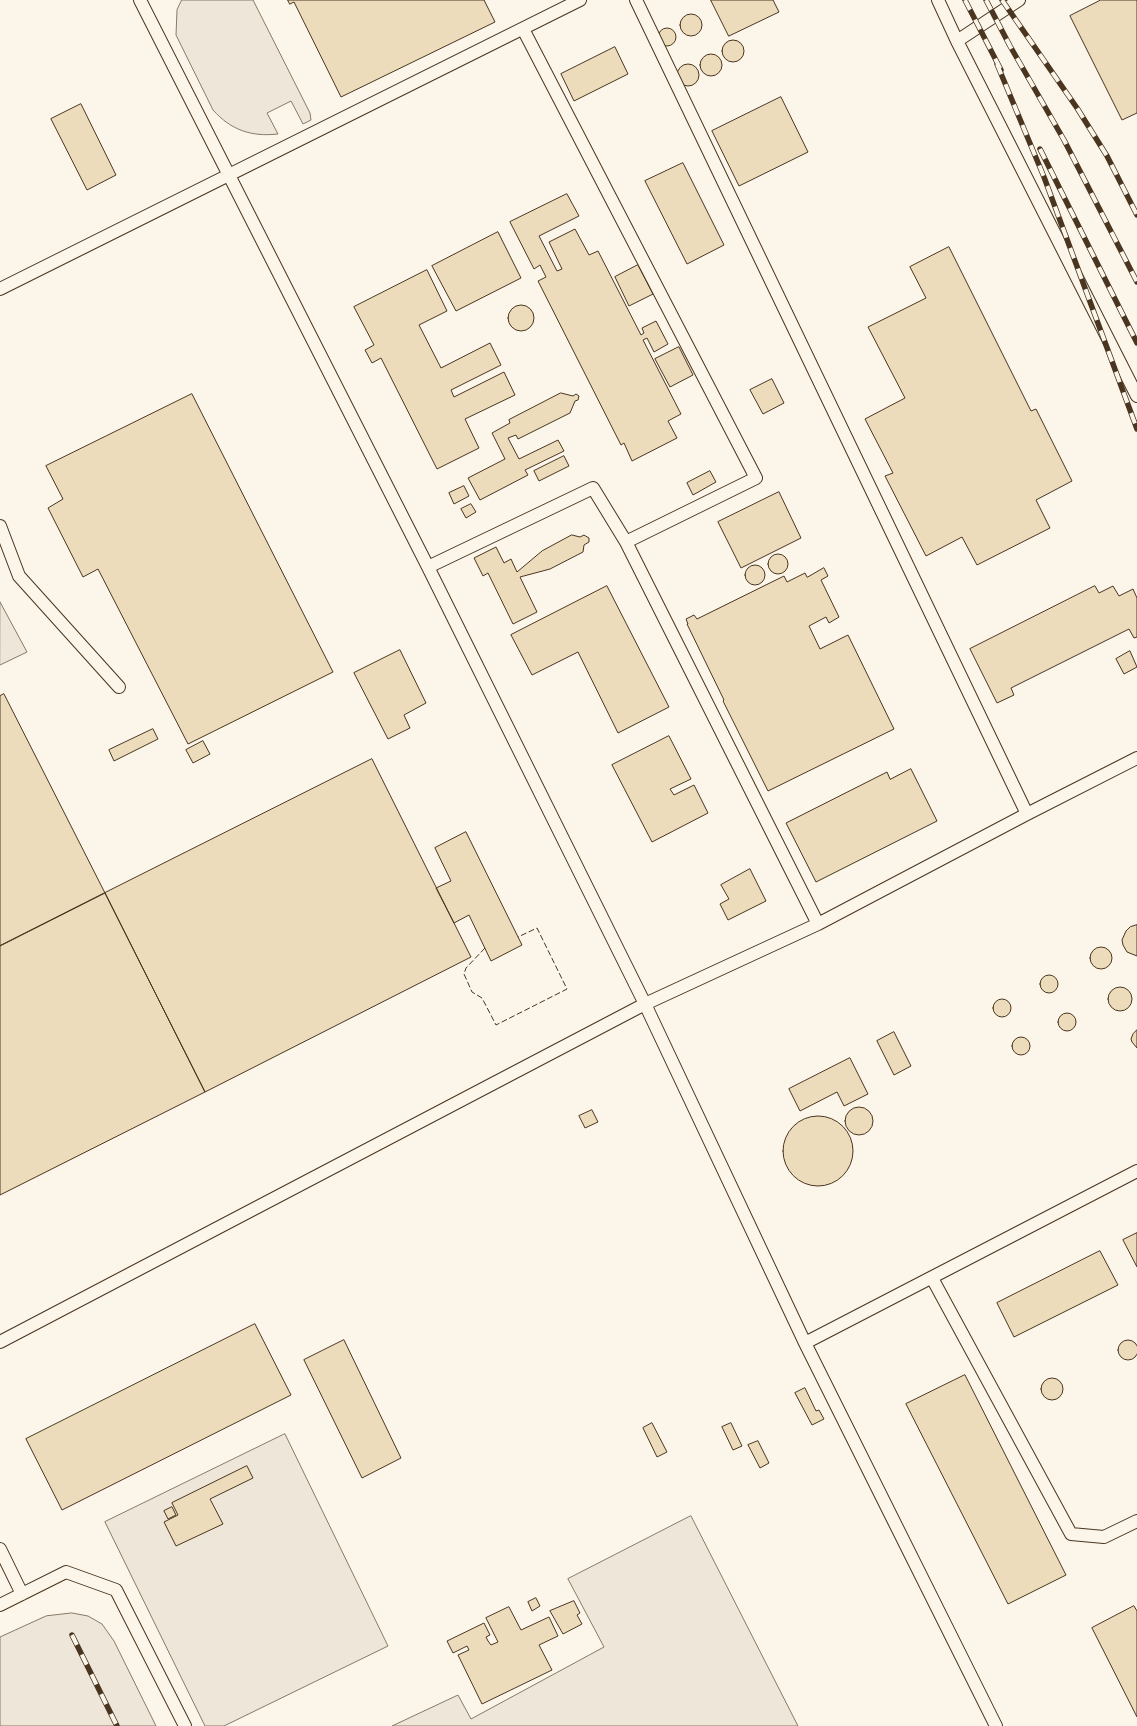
<!DOCTYPE html>
<html>
<head>
<meta charset="utf-8">
<style>
  body { margin:0 }
  canvas { display:block; background:#fbf6e9 }
</style>
</head>
<body>
<canvas width="1137" height="1726"></canvas>
<script>
const context = document.querySelector('canvas').getContext('2d');
context.lineJoin = 'round';
function fillPath(path, color) { context.fillStyle = color; context.fill(path, 'evenodd'); }
function strokePath(path, color, width, dash) { context.strokeStyle = color; context.lineWidth = width; context.lineCap = dash ? 'butt' : 'round'; context.setLineDash(dash || []); context.stroke(path); }
const green = new Path2D(`
  M182,0H253L310,113L311,120L303,124L291,101L267,113L278,134C251,137 231,130 213,110L176,35L177,10Z
  M0,602L27,652L0,665Z
  M285,1434L388,1646L224,1726H205L105,1522Z
  M691,1516L798,1726H392L458,1695L471,1719L604,1647L568,1579Z
  M72,1613L88,1616L102,1624L114,1641L156,1726H0V1637L46,1616Z`);
fillPath(green, '#ede6d9');
strokePath(green, '#887966', 1);
const building = new Path2D(`
  M288,0H484L495,22L341,97L294,2L290,4Z
  M711,0H773L779,12L729,36Z
  M1101,0H1137V113L1122,120L1070,16Z
  M680 25a11 11 0 1 1 22 0a11 11 0 1 1-22 0Z
  M658 37a9 9 0 1 1 18 0a9 9 0 1 1-18 0Z
  M722 51a11 11 0 1 1 22 0a11 11 0 1 1-22 0Z
  M615,47L628,74L574,101L561,74Z
  M700 65a11 11 0 1 1 22 0a11 11 0 1 1-22 0Z
  M677 75a11 11 0 1 1 22 0a11 11 0 1 1-22 0Z
  M781,97L808,152L739,186L712,131Z
  M81,104L116,175L87,190L51,119Z
  M683,163L724,245L687,264L645,181Z
  M567,194L579,216L539,236L557,271L562,269L549,242L575,229L589,255L598,251L641,335L644,333L642,328L656,321L668,344L654,352L647,338L643,340L681,414L668,421L677,438L632,461L624,443L621,445L538,281L546,277L540,265L534,269L510,222Z
  M498,232L521,278L456,311L432,266Z
  M949,247L1031,411L1036,409L1072,481L1036,500L1050,528L977,565L962,537L926,556L885,476L893,473L865,419L905,398L868,327L926,298L910,267Z
  M638,265L653,294L629,306L615,277Z
  M427,270L447,311L419,325L441,368L490,343L501,365L451,390L454,397L504,372L515,395L465,419L479,448L437,469L381,358L372,363L365,350L374,345L354,307Z
  M508 318a13 13 0 1 1 26 0a13 13 0 1 1-26 0Z
  M679,347L693,375L670,387L655,359Z
  M772,379L784,403L763,414L750,390Z
  M561,393L573,396L576,394L579,396L578,400L575,401L570,413L518,439L516,435L508,438L519,459L558,440L564,451L525,470L528,475L480,500L468,478L505,459L492,433L510,423L509,420Z
  M192,394L333,672L188,744L98,569L83,577L48,508L63,499L46,466Z
  M564,456L569,466L539,481L534,471Z
  M710,471L716,482L693,495L687,483Z
  M464,486L469,496L454,504L449,493Z
  M779,492L801,538L741,568L718,522Z
  M471,504L476,512L466,518L461,509Z
  M572,535L580,537L584,535L589,538V542L584,545L583,552L550,569L520,577L537,612L513,624L488,573L483,576L474,558L496,547L504,563L511,559L517,572L542,551Z
  M768 564a10 10 0 1 1 20 0a10 10 0 1 1-20 0Z
  M745 575a10 10 0 1 1 20 0a10 10 0 1 1-20 0Z
  M824,568L828,576L821,580L839,617L829,623L826,617L809,626L820,649L848,635L894,729L768,791L723,701L724,700L687,624H688L686,619L694,615L697,619L784,576L787,582L805,573L807,577Z
  M607,586L669,707L618,733L578,652L532,675L511,635Z
  M1095,586L1099,593L1113,586L1119,596L1133,589L1137,598V637L1134,638L1129,629L1011,688L1014,695L997,703L970,649Z
  M400,650L426,703L404,715L410,728L388,739L354,673Z
  M1130,651L1137,667L1124,674L1116,659Z
  M4,694L105,893L0,946V696Z
  M153,729L158,739L114,761L109,750Z
  M669,736L691,779L670,789L674,795L694,785L708,813L652,842L612,765Z
  M203,741L210,754L193,763L186,750Z
  M372,759L471,957L205,1092L105,893Z
  M911,769L937,821L816,882L786,823L887,772L890,779Z
  M466,832L522,945L491,961L469,915L454,923L436,888L451,881L435,848Z
  M750,869L766,901L728,920L720,904L729,899L721,885Z
  M105,893L205,1092L0,1195V946Z
  M1137,925V956L1127,952L1123,945L1122,940L1126,931L1130,927Z
  M1090 958a11 11 0 1 1 22 0a11 11 0 1 1-22 0Z
  M1040 984a9 9 0 1 1 18 0a9 9 0 1 1-18 0Z
  M1108 999a12 12 0 1 1 24 0a12 12 0 1 1-24 0Z
  M993 1008a9 9 0 1 1 18 0a9 9 0 1 1-18 0Z
  M1058 1022a9 9 0 1 1 18 0a9 9 0 1 1-18 0Z
  M1137,1030V1048L1132,1042L1131,1039L1133,1034Z
  M894,1032L911,1066L894,1075L877,1041Z
  M1012 1046a9 9 0 1 1 18 0a9 9 0 1 1-18 0Z
  M850,1058L868,1094L844,1106L837,1092L800,1111L789,1089Z
  M845 1121a14 14 0 1 1 28 0a14 14 0 1 1-28 0Z
  M592,1110L598,1122L585,1128L579,1116Z
  M783 1151a35 35 0 1 1 70 0a35 35 0 1 1-70 0Z
  M1137,1233V1267L1123,1240Z
  M1100,1251L1118,1285L1014,1337L997,1303Z
  M255,1324L291,1395L62,1510L26,1439Z
  M1118 1350a10 10 0 1 1 20 0a10 10 0 1 1-20 0Z
  M344,1340L401,1458L362,1478L304,1360Z
  M965,1375L1066,1575L1008,1604L906,1404Z
  M1041 1389a11 11 0 1 1 22 0a11 11 0 1 1-22 0Z
  M805,1388L816,1411L819,1410L824,1419L812,1425L795,1393Z
  M652,1423L667,1452L657,1457L643,1428Z
  M731,1423L742,1446L733,1450L722,1427Z
  M758,1441L769,1463L760,1468L748,1445Z
  M247,1466L253,1478L210,1499L223,1524L176,1546L164,1522L178,1515L172,1503Z
  M172,1507L176,1515L168,1519L164,1511Z
  M536,1598L540,1606L532,1611L528,1602Z
  M574,1601L580,1613L577,1615L582,1624L563,1634L550,1611Z
  M1134,1606L1137,1611V1717L1092,1628Z
  M509,1607L521,1630L549,1617L558,1636L539,1645L552,1670L482,1704L458,1655L469,1650L467,1646L453,1653L447,1641L484,1623L490,1635L486,1637L488,1641L491,1645L498,1642L486,1618Z`);
fillPath(building, '#ecdcbc');
strokePath(building, '#4a3520', 1);
const lane = new Path2D(`
  M140,0L428,567L645,1004L805,1343L996,1726
  M636,0L1027,814
  M938,0L957,41L1137,396
  M523,29L756,478L626,542
  M957,41L1019,0
  M0,289L580,0
  M0,526L19,576L119,687
  M428,567L593,488L626,542L818,924
  M932,1278L1071,1534L1104,1537L1137,1521
  M0,1342L645,1004L818,924L1027,814L1137,758
  M805,1343L1137,1171
  M0,1549L22,1594
  M0,1605L66,1572L116,1590L185,1726`);
strokePath(lane, '#4a3520', 14);
strokePath(lane, '#fbf6e9', 12);
const rail = new Path2D(`
  M965,0L1001,70
  M986,0L1010,46L1064,140L1137,282
  M1002,0L1077,108L1107,156L1137,215
  M997,64L1044,177L1137,429
  M1040,149L1137,343
  M72,1635L117,1726`);
strokePath(rail, '#4a3520', 5.5);
strokePath(rail, '#fbf6e9', 4, [11]);
strokePath(new Path2D(`
  M485,948L466,968L464,974L472,992L482,998L496,1025L567,989L537,928L518,937`), '#4a3520', 1, [6, 2.5]);
</script>
</body>
</html>
